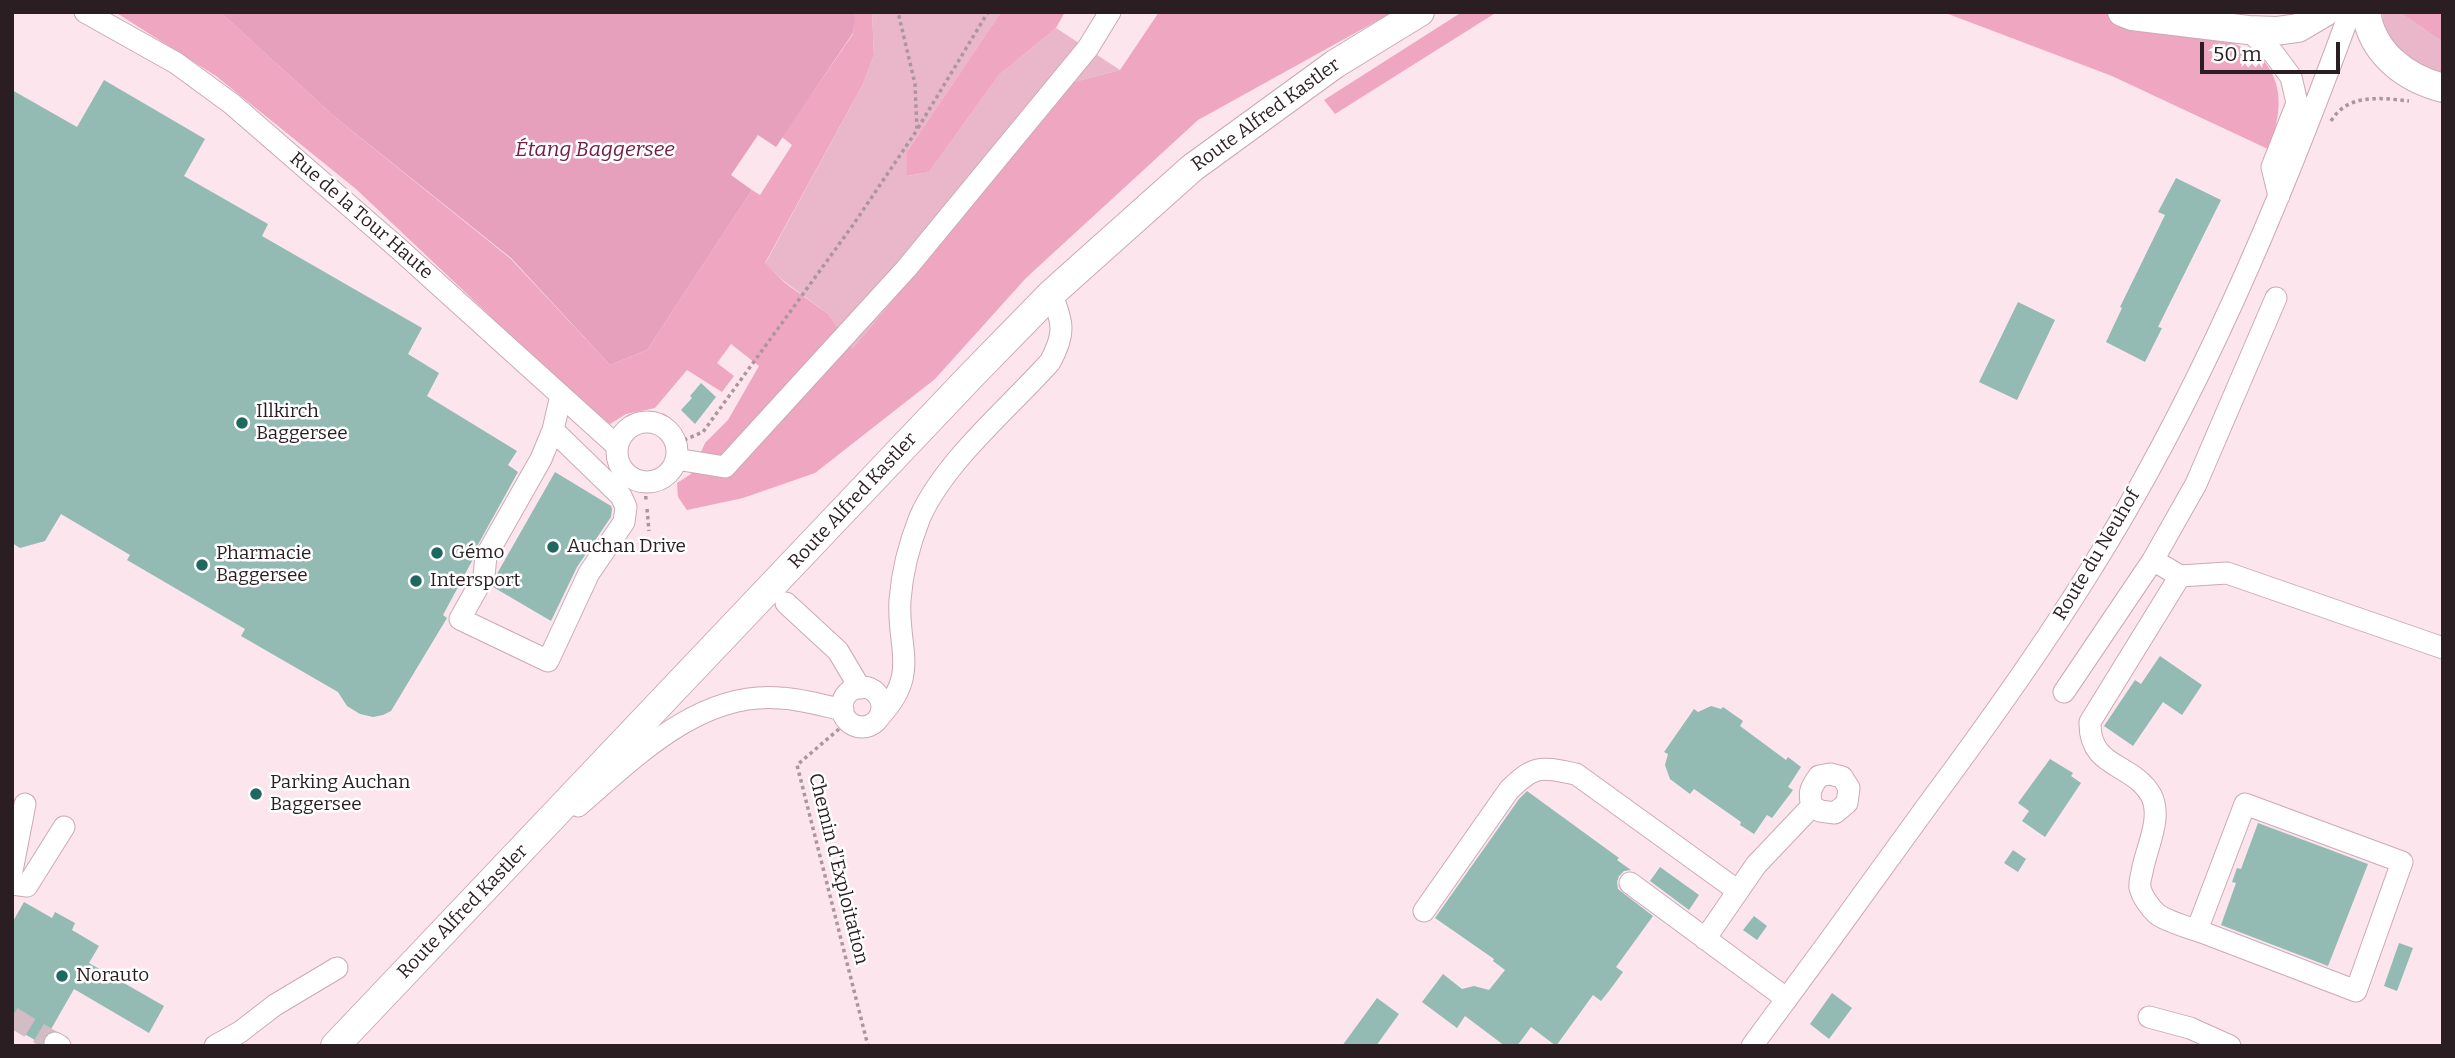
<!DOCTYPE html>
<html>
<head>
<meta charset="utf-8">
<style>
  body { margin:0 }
  #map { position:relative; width:2455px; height:1058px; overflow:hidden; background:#fce5ed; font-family:Bitter,serif }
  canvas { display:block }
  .frame { position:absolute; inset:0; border:14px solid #2b1e23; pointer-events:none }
  .scale { position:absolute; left:2200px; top:42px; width:140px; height:32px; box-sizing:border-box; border:4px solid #2b1e23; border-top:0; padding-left:9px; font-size:21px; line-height:24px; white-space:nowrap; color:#2b1e23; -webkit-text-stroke:5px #fff; paint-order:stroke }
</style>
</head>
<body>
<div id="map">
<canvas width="2455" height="1058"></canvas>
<div class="frame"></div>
<div class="scale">50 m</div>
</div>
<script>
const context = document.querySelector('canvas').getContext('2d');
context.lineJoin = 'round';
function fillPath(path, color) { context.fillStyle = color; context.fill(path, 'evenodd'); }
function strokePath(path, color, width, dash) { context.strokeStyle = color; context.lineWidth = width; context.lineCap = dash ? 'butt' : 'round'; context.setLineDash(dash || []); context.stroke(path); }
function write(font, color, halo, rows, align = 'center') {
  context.font = font + ' Bitter,serif'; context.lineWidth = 5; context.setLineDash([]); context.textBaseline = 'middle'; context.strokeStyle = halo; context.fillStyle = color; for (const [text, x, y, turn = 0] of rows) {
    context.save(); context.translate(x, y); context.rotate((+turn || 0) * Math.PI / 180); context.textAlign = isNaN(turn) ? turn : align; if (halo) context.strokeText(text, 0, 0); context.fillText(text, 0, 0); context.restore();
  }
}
fillPath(new Path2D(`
  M872,12H1001L906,153L908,176L929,172L999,75L1056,28L1120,70L1074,82L853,348L828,314L785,282L765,264L863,84L874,55Z
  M2382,12H2399L2443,42V77C2410,64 2385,52 2382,12Z`), '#e9b7c9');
fillPath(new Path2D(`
  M115,12H220L336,118L511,259L610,365L647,350L752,190L760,195L792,145L782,137L853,34L854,12H872L874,55L863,84L765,263L785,283L828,314L853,348L1074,82L1120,70L1159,12H1393L1198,120L1026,278L935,379L815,473L743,498L687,510L678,497L677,483L691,474L705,443L728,420L759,366L731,344L717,363L734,376L722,392L687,370L655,408L626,414L610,424L578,399L356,189L216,76Z
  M1001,12H1065L1056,28L999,75L929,172L907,176L906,153Z
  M1462,12H1497L1335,114L1324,100Z
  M1943,12H2243L2237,16L2231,42C2241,47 2257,53 2264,61C2287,90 2278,118 2270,150L2112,76Z
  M2399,12H2443V42Z`), '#eea6c1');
fillPath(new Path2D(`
  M220,12H854L855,15L853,33L776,147L758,135L731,175L752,190L647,350L610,365L511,258L336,118Z`), '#e7a0bb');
fillPath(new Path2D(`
  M104,80L205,139L184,176L268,224L262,236L422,328L408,354L439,373L427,396L517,451L508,465L518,472L475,550L472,561L443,615L447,618L391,711L383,715L373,717L360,714L347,706L338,692L241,636L245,629L127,560L130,555L61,514L45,541L20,548L12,543V90L77,127Z
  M2176,178L2221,200L2158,327L2162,328L2145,362L2106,342L2122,308L2120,307L2165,215L2158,212Z
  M2018,302L2055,320L2017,400L1979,382Z
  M701,383L716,397L695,424L681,410L692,398L690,396Z
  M555,472L611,506L612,509L611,517L577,567L551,621L493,587L498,572Z
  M2160,656L2202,685L2182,715L2163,702L2133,746L2104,726L2135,680L2141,684Z
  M1711,706L1721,709L1723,707L1743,721L1740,726L1786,760L1788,757L1801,767L1788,787L1793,790L1772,818L1767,815L1754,834L1740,825L1741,822L1694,789L1690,794L1670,779L1665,765L1668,754L1664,752L1694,709L1698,712Z
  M2050,759L2073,773L2071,776L2081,783L2045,837L2022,821L2029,811L2018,803Z
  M1527,791L1619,858L1617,860L1631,870L1624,871L1619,876L1617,882L1618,889L1653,916L1616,967L1623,972L1609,991L1601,1001L1593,995L1556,1046L1531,1027L1517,1046H1505L1465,1016L1457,1028L1422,1002L1443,974L1462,989L1474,986L1489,990L1505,970L1493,961L1494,959L1435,918L1519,799Z
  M2258,823L2368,864L2328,966L2221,925L2236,883L2232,882L2237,868L2241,869Z
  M2013,850L2026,859L2018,872L2004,863Z
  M1660,867L1699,895L1689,910L1650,881Z
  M24,902L52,918L55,912L75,923L72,930L99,946L89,963L164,1006L149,1033L74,989L50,1031L43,1037L42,1044L12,1027V923Z
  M1754,916L1767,926L1757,940L1743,930Z
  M2399,943L2413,948L2397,991L2384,986Z
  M1832,993L1852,1008L1829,1039L1810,1024Z
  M1377,998L1399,1014L1376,1046H1342Z`), '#93bbb4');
strokePath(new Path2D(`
  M12,1017L55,1043`), '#d2bdc5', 21, [21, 10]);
const minor = new Path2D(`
  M85,12L176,63L232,104L398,248L617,446
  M2248,30L2274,54L2291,77L2297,103L2272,167L2279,196
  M2276,298L2196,484L2153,560L2180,576L2227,573L2443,648
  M617 452a30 30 0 1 1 60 0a30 30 0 1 1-60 0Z
  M553,430L621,496L626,507L624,522L589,573L548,661L460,619L484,576L486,556L541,459L553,430L561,395
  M676,459L725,467L906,269L1088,48L1110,12
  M2180,576L2090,722C2089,769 2132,762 2151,795C2163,818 2146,848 2142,872C2141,877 2139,883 2140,888C2142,896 2150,908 2157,914C2167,922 2194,929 2207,934C2257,953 2306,972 2356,991L2402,862L2245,804L2197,930
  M786,603L838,651L860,688
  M842 707a20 20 0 1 1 40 0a20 20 0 1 1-40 0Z
  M2064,692L2153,560
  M880,716C920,673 897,649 900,600C902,573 910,542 920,517C945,461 1008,409 1050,362C1065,335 1064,323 1051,294
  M578,806C634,758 699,691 780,698C801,699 822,705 843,710
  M12,871L25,804
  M1630,883L1787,999
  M12,884L27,886L64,827
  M1424,911L1509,790C1535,764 1541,767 1576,774L1738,891
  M1705,939L1756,865L1812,806L1820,811L1835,813L1847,803L1849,788L1842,777L1830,774L1819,776C1811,787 1808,792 1812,806
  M2149,1017L2190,1028L2230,1046
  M55,1043L60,1046
  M215,1046L240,1032L275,1005L337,968
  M1752,1046C1812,965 1871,884 1930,802C1985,728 2039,653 2088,574C2198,399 2279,206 2350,12`);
const major = new Path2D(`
  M2122,12L2132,16L2248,30L2276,31L2298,28L2325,12
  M2366,12C2372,53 2405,78 2443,88
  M335,1046L970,377L1051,294L1192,168L1335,64L1420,12`);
strokePath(minor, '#cca9b5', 23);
strokePath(major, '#cca9b5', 30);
strokePath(new Path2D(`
  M2331,121C2348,93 2381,98 2409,101
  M918,128L988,12
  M684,440L703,432L853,225L917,130L915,84L898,12
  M645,482L646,501
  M647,509L649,531
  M839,729L797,765L868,1046`), '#aa979e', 3.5, [3.5, 3.5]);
strokePath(minor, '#fff', 21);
strokePath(major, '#fff', 28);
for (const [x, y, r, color] of [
  [242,423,7,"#1f6860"],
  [553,547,7,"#1f6860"],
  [437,553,7,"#1f6860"],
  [202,565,7,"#1f6860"],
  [416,581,7,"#1f6860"],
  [256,794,7,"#1f6860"],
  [62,976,7,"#1f6860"]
]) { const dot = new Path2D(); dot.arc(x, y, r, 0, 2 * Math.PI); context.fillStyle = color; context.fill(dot); strokePath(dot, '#fff', 2.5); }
write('19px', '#2b1e23', '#fff', [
  ["Route Alfred Kastler",1266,115,-36],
  ["Rue de la Tour Haute",361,216,41],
  ["Route Alfred Kastler",853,501,-47],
  ["Route du Neuhof",2097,555,-59],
  ["Chemin d'Exploitation",838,869,76],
  ["Route Alfred Kastler",463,912,-46]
]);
write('19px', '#2b1e23', '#fff', [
  ["Illkirch",256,412],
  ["Baggersee",256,434],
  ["Auchan Drive",567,547],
  ["Gémo",451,553],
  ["Pharmacie",216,554],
  ["Baggersee",216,576],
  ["Intersport",430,581],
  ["Parking Auchan",270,783],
  ["Baggersee",270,805],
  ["Norauto",76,976]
], 'left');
write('italic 21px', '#712046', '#fff', [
  ["Étang Baggersee",595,150]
]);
</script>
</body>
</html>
